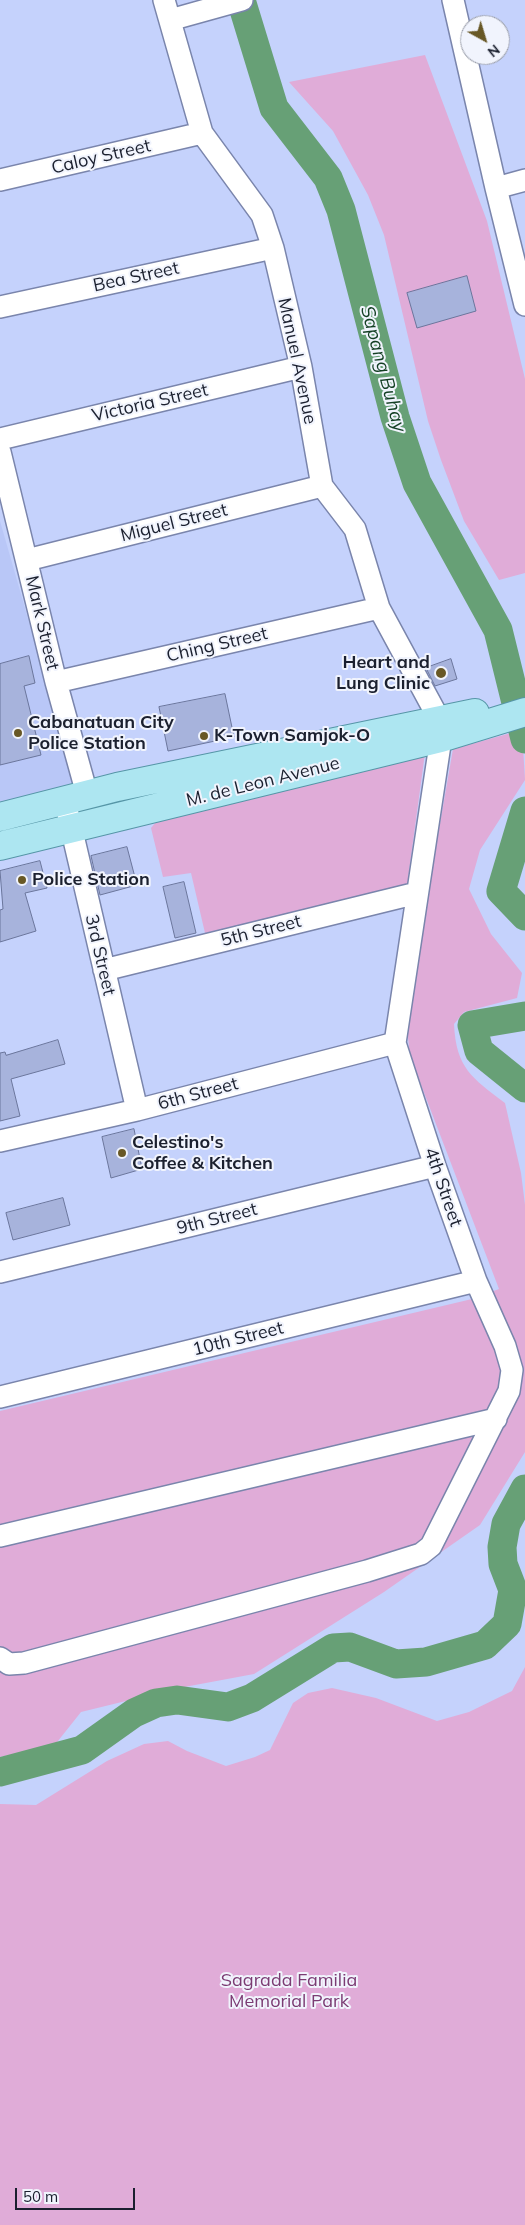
<!DOCTYPE html>
<html>
<head>
<meta charset="utf-8">
<style>
  body { margin:0 }
  #map { position:relative; width:525px; height:2225px; overflow:hidden; background:#c5d2fc; font-family:Mulish,sans-serif }
  canvas { display:block }
  .north { position:absolute; left:460px; top:15px; width:50px; height:50px; box-sizing:border-box; background:#f1f4fd; border:1px solid #9b9fab; border-radius:50%; rotate:141deg; font-size:14px; font-weight:700; line-height:20px; text-align:center; color:#1b202f }
  .north::after { content:''; display:block; margin:auto; width:18px; height:22px; background:#685826; clip-path:polygon(50% 0,100% 100%,50% 72%,0 100%) }
  .scale { position:absolute; left:15px; top:2188px; width:120px; height:22px; box-sizing:border-box; border:2px solid #1b202f; border-top:0; padding-left:6px; font-size:15px; line-height:18px; white-space:nowrap; color:#1b202f; -webkit-text-stroke:4px #f1f4fd; paint-order:stroke }
</style>
</head>
<body>
<div id="map">
<canvas width="525" height="2225"></canvas>
<div class="north">N</div>
<div class="scale">50 m</div>
</div>
<script>
const context = document.querySelector('canvas').getContext('2d');
context.lineJoin = 'round';
function fillPath(path, color) { context.fillStyle = color; context.fill(path, 'evenodd'); }
function strokePath(path, color, width, dash) { context.strokeStyle = color; context.lineWidth = width; context.lineCap = dash ? 'butt' : 'round'; context.setLineDash(dash || []); context.stroke(path); }
function write(font, color, halo, rows, align = 'center') {
  context.font = font + ' Mulish,sans-serif'; context.lineWidth = 4; context.setLineDash([]); context.textBaseline = 'middle'; context.strokeStyle = halo; context.fillStyle = color; for (const [text, x, y, turn = 0] of rows) {
    context.save(); context.translate(x, y); context.rotate((+turn || 0) * Math.PI / 180); context.textAlign = isNaN(turn) ? turn : align; if (halo) context.strokeText(text, 0, 0); context.fillText(text, 0, 0); context.restore();
  }
}
fillPath(new Path2D(`
  M0,521L76,786L0,804Z`), '#b9c7f7');
fillPath(new Path2D(`
  M425,55L487,221L525,379V573L499,580L464,521L441,460L428,421L384,235L368,195L333,131L289,82Z
  M522,730L525,780L480,850L469,889L491,934L522,973L517,998L464,1012L454,1024C456,1068 472,1078 505,1103L521,1173L525,1205V1452L480,1525L384,1592L254,1674L179,1688L81,1712L54,1746L0,1757V1411L472,1299L499,1289L410,1056L406,1019L453,749Z
  M425,753L407,886L205,933L191,873L163,877L151,828L160,817Z
  M525,1667V2225H0V1804L36,1805L107,1761L144,1744L168,1741L187,1751L226,1766L255,1757L270,1750L293,1703L308,1693L332,1688L376,1698L437,1721L469,1712L512,1691Z`), '#e0acd8');
strokePath(new Path2D(`
  M241,0L274,108L328,178L341,210L395,417L417,483L498,630L525,739
  M525,811L501,891L525,916
  M525,1016L472,1025L479,1051L525,1088
  M0,1772L82,1750L134,1713L156,1703L177,1700L228,1707L252,1698L333,1648L350,1647L396,1664L426,1662L485,1645L507,1624L513,1590L503,1564L502,1547L506,1524L525,1489`), '#67a076', 29);
const building = new Path2D(`
  M467,276L476,311L417,328L407,293Z
  M29,656L35,683L24,686L41,755L0,765V664Z
  M451,659L457,679L435,686L426,668Z
  M225,694L234,737L168,751L159,707Z
  M127,847L137,885L100,895L91,856Z
  M40,861L47,888L25,893L36,931L0,942V910L3,909L0,871Z
  M184,882L196,933L175,938L163,887Z
  M58,1040L65,1064L11,1079L20,1116L0,1121V1053L5,1052L6,1055Z
  M134,1129L142,1169L111,1178L102,1137Z
  M63,1198L70,1225L13,1240L6,1213Z`);
fillPath(building, '#a7b3dc');
strokePath(building, '#6b769c', 1);
const minor = new Path2D(`
  M453,0L496,188L525,305
  M170,20L242,0
  M0,180L202,133
  M496,188L525,180
  M0,307L273,248
  M0,439L301,367
  M0,452L56,682L87,794
  M27,560L322,486
  M56,682L379,608
  M68,814L137,1110
  M104,970L417,893
  M0,1141L137,1110L395,1043
  M0,1272L435,1166
  M0,1397L476,1281
  M0,1536L496,1419
  M0,1658L9,1664L24,1663L367,1571L421,1554L431,1546L509,1391L512,1370L505,1346L476,1281L435,1166L395,1043L441,738L439,719L379,608L355,529L322,486L301,367L273,248L262,215L202,133L164,0`);
const major = new Path2D(`
  M0,817L117,787L475,713
  M0,846L441,738L525,712`);
strokePath(minor, '#7a85ac', 24);
strokePath(major, '#5696a7', 30);
strokePath(minor, '#fff', 21);
strokePath(major, '#ade6f1', 28);
for (const [x, y, r, color] of [
  [441,673,6,"#685826"],
  [18,733,5,"#685826"],
  [204,736,5,"#685826"],
  [22,880,5,"#685826"],
  [122,1153,5,"#685826"]
]) { const dot = new Path2D(); dot.arc(x, y, r, 0, 2 * Math.PI); context.fillStyle = color; context.fill(dot); strokePath(dot, '#f1f4fd', 2); }
write('18px', '#1b202f', '#f1f4fd', [
  ["Caloy Street",101,157,-13],
  ["Bea Street",136,277,-12],
  ["Manuel Avenue",297,361,78],
  ["Victoria Street",150,403,-13],
  ["Miguel Street",174,523,-14],
  ["Mark Street",42,623,77],
  ["Ching Street",217,645,-13],
  ["M. de Leon Avenue",263,782,-14],
  ["5th Street",261,931,-14],
  ["3rd Street",100,955,77],
  ["6th Street",198,1094,-15],
  ["4th Street",443,1187,71],
  ["9th Street",217,1219,-14],
  ["10th Street",238,1339,-14]
]);
write('bold 18px', '#1b202f', '#f1f4fd', [
  ["Heart and",430,663,"right"],
  ["Lung Clinic",430,684,"right"],
  ["Cabanatuan City",28,723],
  ["Police Station",28,744],
  ["K-Town Samjok-O",214,736],
  ["Police Station",32,880],
  ["Celestino's",132,1143],
  ["Coffee & Kitchen",132,1164]
], 'left');
write('18px', '#7b3b73', '#f1f4fd', [
  ["Sagrada Familia",289,1981],
  ["Memorial Park",289,2002]
]);
write('italic 19px', '#133f23', '#f1f4fd', [
  ["Sapang Buhay",383,369,75]
]);
</script>
</body>
</html>
